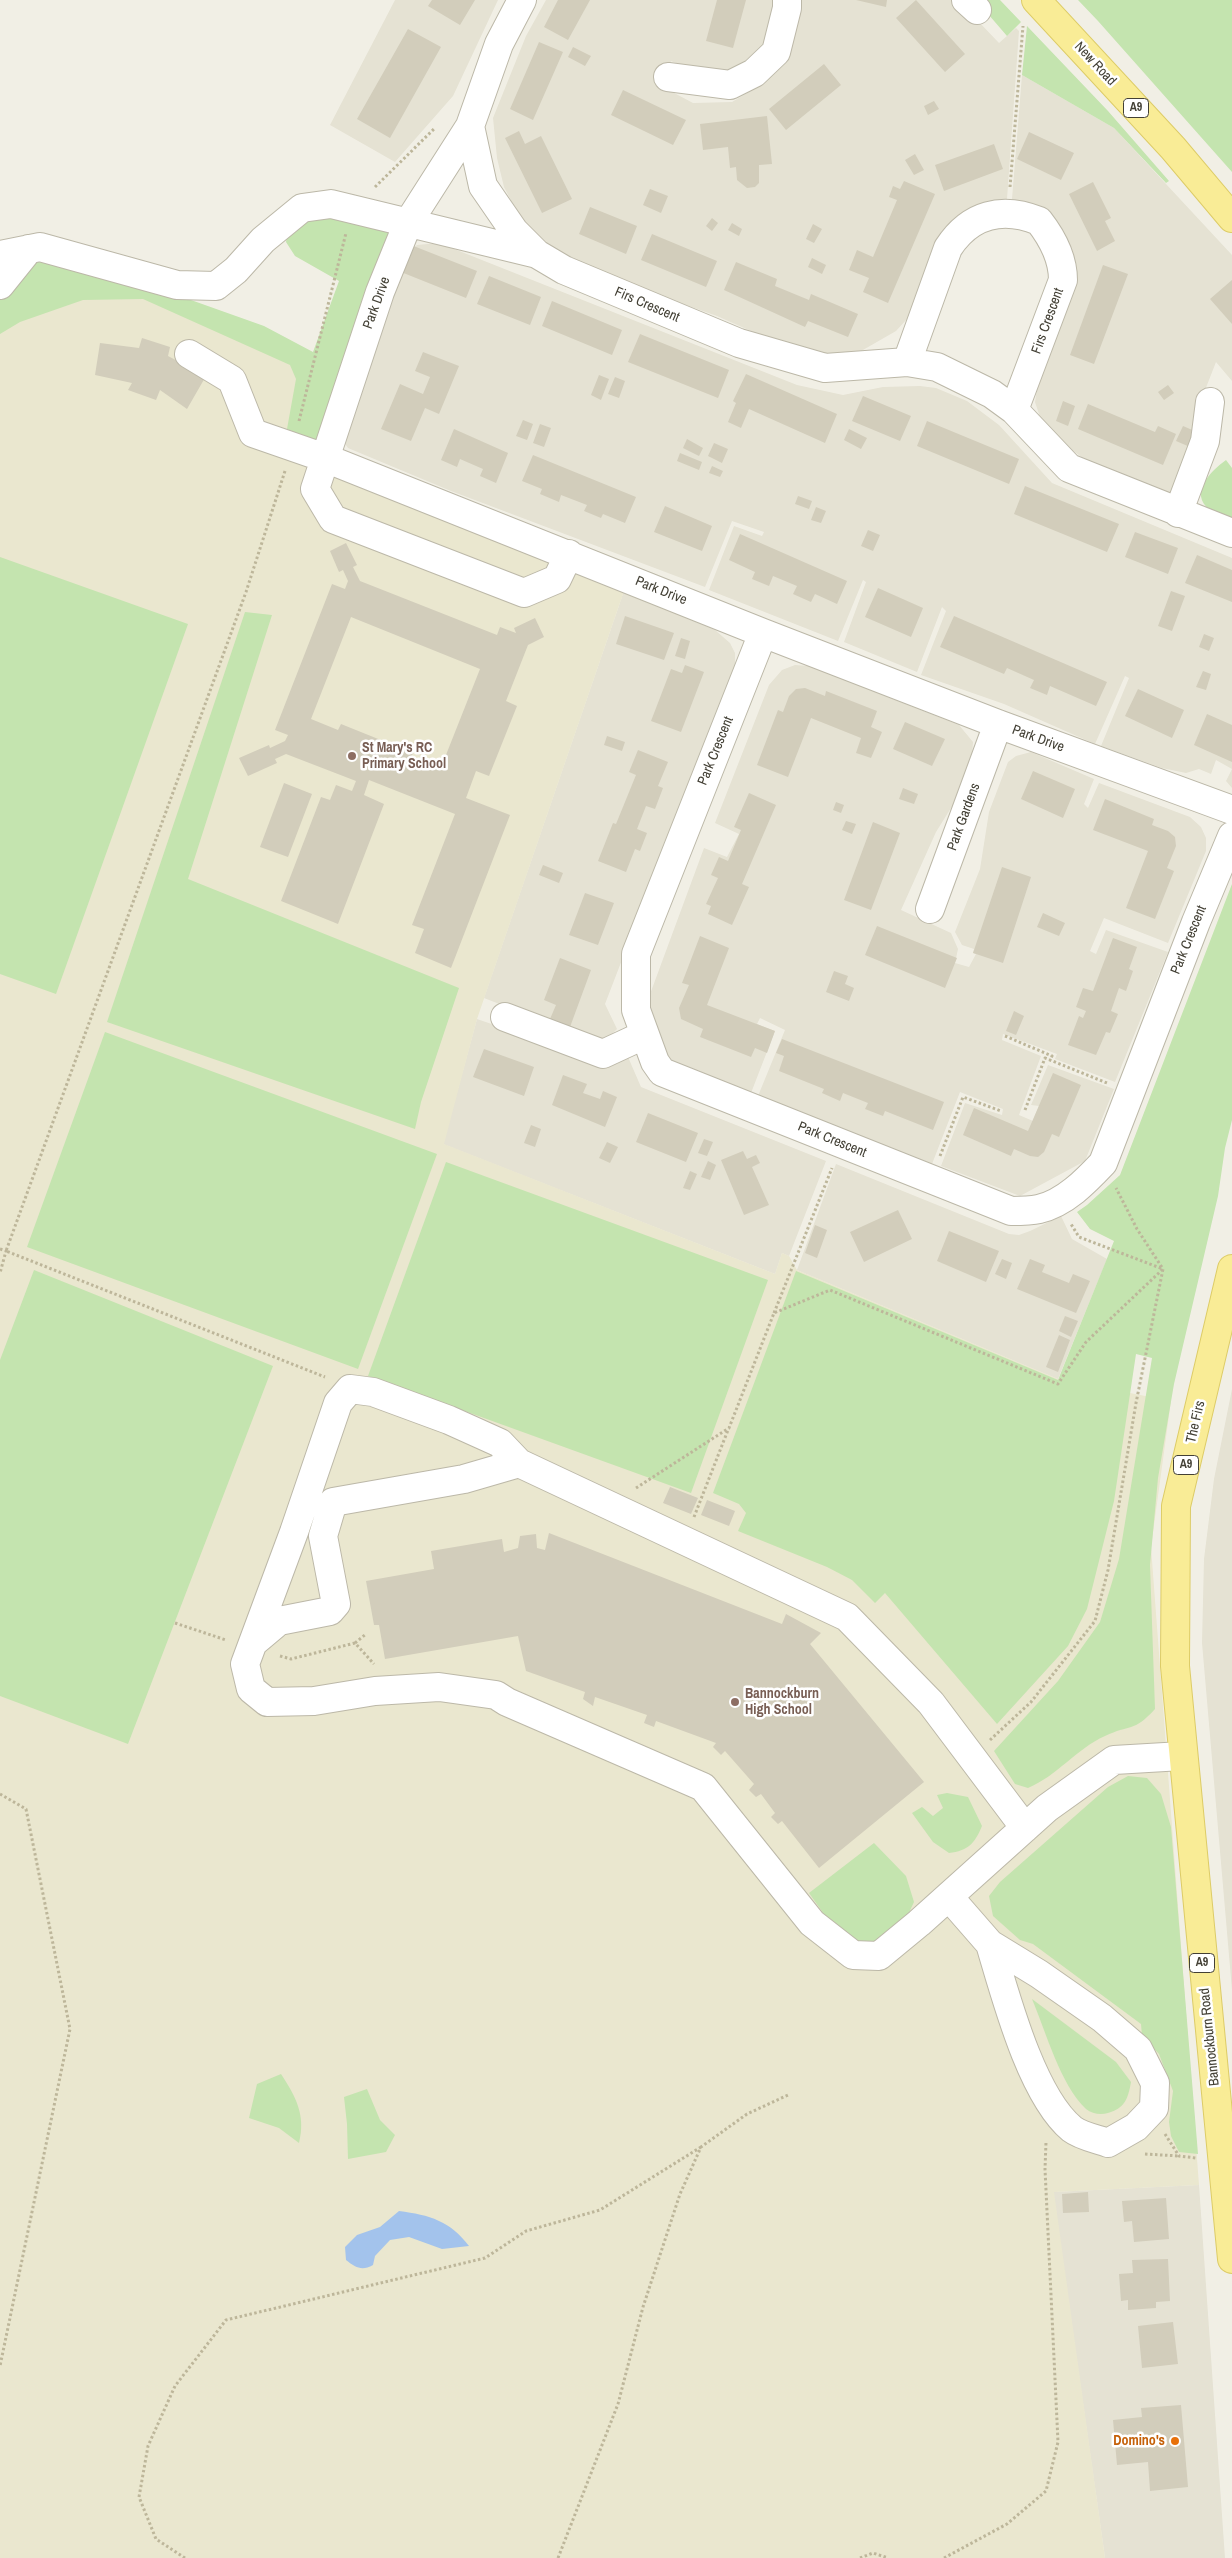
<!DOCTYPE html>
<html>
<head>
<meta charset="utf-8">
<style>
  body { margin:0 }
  canvas { display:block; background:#f1efe5 }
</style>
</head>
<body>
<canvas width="1232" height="2558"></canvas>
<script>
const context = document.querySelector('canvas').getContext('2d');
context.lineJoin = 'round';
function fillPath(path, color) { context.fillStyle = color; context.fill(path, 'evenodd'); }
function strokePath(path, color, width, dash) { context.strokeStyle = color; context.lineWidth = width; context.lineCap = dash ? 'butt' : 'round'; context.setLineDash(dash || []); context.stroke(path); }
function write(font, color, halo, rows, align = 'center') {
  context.font = font + ' "Archivo Narrow",sans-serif'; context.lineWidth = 5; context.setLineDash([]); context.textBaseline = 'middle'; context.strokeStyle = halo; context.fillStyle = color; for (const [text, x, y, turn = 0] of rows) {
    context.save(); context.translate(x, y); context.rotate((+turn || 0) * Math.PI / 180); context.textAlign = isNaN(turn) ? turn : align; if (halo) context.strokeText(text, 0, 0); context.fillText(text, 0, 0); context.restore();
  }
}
fillPath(new Path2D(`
  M395,0H498L453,96L395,162L330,125Z
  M546,0H778L769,42L748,72L702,74L671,61L661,86L693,103L732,102L761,85L785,61L795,35L802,0H958L999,43L1016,28L1019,31L1007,199L982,206L949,224L907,319L896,331L856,354L823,357L796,351L717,316L615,280L567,259L535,235L517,212L504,187L497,158L493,118L526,36Z
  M1022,75L1114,128L1232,255V381L1216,362L1193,421L1200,430L1173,497L1091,464L1068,447L1040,417L1035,402L1038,382L1073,290L1032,204L1012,199Z
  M439,243L797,385L843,395L883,387L920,386L936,388L967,401L999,425L1052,483L1232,558V788L1226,781L1232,769L1216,760L1211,774L1199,769L1186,773L1162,768L1101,746L1129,678L1125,676L1095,744L1004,704L921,675L946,611L942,607L917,672L844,642L866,582L863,580L838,641L709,590L734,526L762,536L764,532L732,521L705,587L451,491L348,448L343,441L345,430L367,376L394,276L405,255L417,245Z
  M625,588L715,630L730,643L735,653V666L605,1004L617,1029L602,1044L484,998Z
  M795,665L809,666L959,725L973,742L972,755L956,800L936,832L901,910L951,933L958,949L955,963L969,967L976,954L973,953L974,949L962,945L955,932L980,869L989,812L1008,762L1016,756L1031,752L1094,779L1084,804L1088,808L1099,783L1190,817L1201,827L1206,838V851L1168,943L1104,918L1090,951L1096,954L1106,930L1168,952L1115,1082L1055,1059L1057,1054L1003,1034L1002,1040L1041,1056L1019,1115L1033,1121L1039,1106L1031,1105L1048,1065L1114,1089L1085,1161L1020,1196L941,1166L965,1103L1002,1115L1003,1109L960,1092L932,1164L758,1096L785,1030L760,1018L757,1024L775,1031L751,1093L667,1059L646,1005L704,848L727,857L739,834L715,823L769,685L782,670Z
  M477,1019L605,1063L628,1057L641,1087L826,1161L789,1256L782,1253L775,1274L443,1144Z
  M836,1164L1009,1234L1019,1235L1030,1231L1061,1216L1072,1239L1107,1259L1058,1379L797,1270Z
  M1232,1389V1990L1202,1643L1204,1559L1214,1479Z
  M1199,2185L1225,2558H1105L1053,2192Z`), '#e5e2d3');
fillPath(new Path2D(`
  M115,287L317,365L297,426L285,454L625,588L477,1019L444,1144L775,1274L782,1253L789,1256L797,1270L1058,1379L1171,1401L1151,1547L1199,2185L1054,2192L1105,2558H0V295Z`), '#eae7cf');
fillPath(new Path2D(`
  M976,0H1000L1021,22L1007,36Z
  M1078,0H1232V172L1098,21Z
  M1027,26L1108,111L1169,181L1166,183L1114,128L1022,75Z
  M307,216C338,218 365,222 394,234L316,441L287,429L296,379L290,365L143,299L83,300L20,322L0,334V295L28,263L56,260L101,268L264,326L313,352L339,281L295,256L286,242L289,223Z
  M1226,460L1232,468V519C1225,516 1216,514 1210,510C1188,493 1211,471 1226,460Z
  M0,557L188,624L56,994L0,974Z
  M245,612L272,615L188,879L459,988L421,1102L415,1129L107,1022Z
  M1232,884V1120L1225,1148L1218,1196L1174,1384L1158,1478L1150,1565L1155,1709C1133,1733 1130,1724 1105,1736C1076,1749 1057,1776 1028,1788L1015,1784L994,1751L1058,1681L1100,1622L1119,1559L1152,1358L1136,1354L1114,1501L1087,1609L1068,1646L997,1724L885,1593L875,1603L852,1580L827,1567L738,1531L746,1513L739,1504L713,1493L796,1271L1058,1380L1114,1241L1090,1229L1077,1212L1087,1205L1120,1175Z
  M105,1032L437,1154L358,1369L27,1247Z
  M446,1162L768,1280L691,1493L368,1376Z
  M34,1270L273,1366L128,1744L0,1696V1360Z
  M1128,1776L1147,1778L1161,1794L1171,1827L1198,2154L1179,2152L1171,2136L1169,2122L1173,2091L1159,2054L1142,2036L1141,2024L1033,1944L1020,1940L993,1916L989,1896L1000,1882L1108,1787Z
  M947,1793L968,1797L982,1826C975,1843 968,1851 949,1853L933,1842L912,1813L922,1807L933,1816L943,1808L937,1795Z
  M874,1843L906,1876L914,1902L906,1919L877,1943H863L836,1931L809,1893Z
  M1032,1999L1116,2062L1131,2082C1128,2099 1125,2108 1108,2113C1101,2115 1092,2114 1086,2109C1060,2084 1046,2032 1032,1999Z
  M281,2074C296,2097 306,2115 299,2143L279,2128L249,2118L257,2084Z
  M367,2089L380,2120L395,2135L386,2152L348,2159L347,2124L344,2097Z`), '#c4e4af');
fillPath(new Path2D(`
  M399,2211C430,2215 450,2221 469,2246L442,2249L409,2237L390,2240L375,2256L373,2265C362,2271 356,2268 346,2260L345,2247L357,2235L380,2227Z`), '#a3c3ec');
fillPath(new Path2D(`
  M432,0H475L460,25L428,6Z
  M558,0H590L568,40L544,27Z
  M717,0H746L733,48L706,41Z
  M856,0H887L886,7Z
  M916,0L965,54L945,72L896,18Z
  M408,29L441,47L390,138L357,119Z
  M539,42L563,52L533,120L510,109Z
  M573,47L591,56L585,66L568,57Z
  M824,64L841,85L786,130L769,109Z
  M623,90L686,120L673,145L611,115Z
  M934,101L939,109L928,115L924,106Z
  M767,116L772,164L759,165V183L755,187L747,188L737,180L736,167L730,168L728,147L703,150L700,124Z
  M519,131L525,144L541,136L572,199L542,213L505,138Z
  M1029,132L1074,153L1061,180L1017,159Z
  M994,144L1003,169L944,191L935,165Z
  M915,154L924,170L914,175L905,160Z
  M904,181L935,194L888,303L863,292L869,278L849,270L857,250L873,257L897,200L889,197L893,186L900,189Z
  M1093,182L1111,218L1105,221L1115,241L1097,251L1069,194Z
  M650,189L668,196L661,213L643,205Z
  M590,207L637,226L626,254L579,234Z
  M712,218L718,223L712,231L706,226Z
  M732,223L742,229L739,236L728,230Z
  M813,224L822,229L814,243L806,239Z
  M652,234L717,261L706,287L641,260Z
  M411,245L477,271L466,298L401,272Z
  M812,258L826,265L822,274L808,267Z
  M736,262L777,279L775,286L809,300L811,294L858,314L848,337L808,321L805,327L724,290Z
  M1103,265L1128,274L1094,364L1070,355Z
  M489,276L541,297L530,325L477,304Z
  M1232,280V324L1210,299Z
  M552,301L622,330L612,355L542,326Z
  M640,334L729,370L718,398L628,362Z
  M142,338L170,347L168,356L206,376L187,409L160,390L156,400L128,390L132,383L95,375L100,343L139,348Z
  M423,352L459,366L439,414L425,408L411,441L381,429L400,384L423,394L430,377L415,371Z
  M746,374L837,414L825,443L749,409L741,428L728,422L736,403L733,401Z
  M599,375L609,379L601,400L591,395Z
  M615,377L625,381L619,398L608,394Z
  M1168,385L1174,393L1164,400L1158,392Z
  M863,396L911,416L900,441L852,421Z
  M1063,401L1075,406L1068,426L1056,421Z
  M1088,404L1155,432L1158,426L1176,434L1163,465L1078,429Z
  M523,420L533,424L527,440L516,436Z
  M927,421L1019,459L1009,484L917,446Z
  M540,424L551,428L544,447L533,443Z
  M1183,426L1197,432L1190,447L1176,441Z
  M454,429L508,453L496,483L480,476L483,469L460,459L457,467L441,460Z
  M849,429L867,438L861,449L844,440Z
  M687,439L703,448L699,456L683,448Z
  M714,443L728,449L722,463L708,456Z
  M680,453L702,462L699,470L677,461Z
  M533,455L636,497L625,523L603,514L601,518L584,511L587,505L561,495L559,502L540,494L542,489L522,481Z
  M712,466L723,471L720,477L709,473Z
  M1025,486L1119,524L1107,552L1014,514Z
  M798,496L812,501L809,509L795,504Z
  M665,506L712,526L702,551L654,532Z
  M816,507L826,511L821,523L811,520Z
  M868,530L880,535L873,551L861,546Z
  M1135,532L1178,548L1168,574L1125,557Z
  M740,534L847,581L837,604L815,594L811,602L793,594L797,586L773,576L769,586L752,579L755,572L729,560Z
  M346,543L357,565L353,567L360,581L497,635L500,627L516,633L514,628L535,618L544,637L528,645L506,701L517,706L489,776L476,771L466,798L510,815L451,968L415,953L424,929L412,925L455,814L369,780L364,795L384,804L338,924L281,901L321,797L330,800L336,785L352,791L356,781L286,754L275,759L277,763L248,776L239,758L269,745L270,748L285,741L288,735L275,730L332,584L345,589L348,581L343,570L339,572L330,551ZM351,617L480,669L440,770L411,758L413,753L341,724L338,730L311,719Z
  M1197,555L1232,570V602L1185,583Z
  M878,588L923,608L911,637L865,617Z
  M1171,591L1185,596L1172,631L1158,626Z
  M625,616L674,633L664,660L616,644Z
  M954,616L1107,682L1096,706L1050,686L1047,695L1030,688L1034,680L1007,668L1004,674L940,647Z
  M1204,634L1214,638L1209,651L1199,647Z
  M681,638L690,641L685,659L675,656Z
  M685,665L704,672L681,732L651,721L671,669L682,673Z
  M1203,671L1211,674L1206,690L1196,687Z
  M805,688L825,696L826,691L877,711L871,727L882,732L871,758L856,753L861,738L811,718L788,777L757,765L778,710L783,712L789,696L796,689Z
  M1138,689L1184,710L1172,738L1125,716Z
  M1207,714L1232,725V762L1194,745Z
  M905,722L945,739L932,766L893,749Z
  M607,736L625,742L622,751L604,745Z
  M638,750L668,762L658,786L663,788L655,809L646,806L637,829L647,833L640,851L635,849L626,872L598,861L613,823L616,824L636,775L629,772Z
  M1033,771L1075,789L1063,818L1021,799Z
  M284,783L312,794L288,857L260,847Z
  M903,788L918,794L914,804L899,799Z
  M749,793L776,805L742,884L749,887L732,925L708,914L711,906L706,904L718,878L711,875L719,857L728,861L741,830L734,827Z
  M1105,799L1154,819L1152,825L1168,831L1175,837L1176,846L1167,868L1174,871L1155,919L1126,908L1148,851L1093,830Z
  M836,802L844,805L841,813L833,810Z
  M846,821L856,824L852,834L842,830Z
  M873,822L900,833L871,910L844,900Z
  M543,865L563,873L559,883L539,875Z
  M1002,867L1031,877L1003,963L973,953Z
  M585,893L614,903L598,945L569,935Z
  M1043,913L1065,923L1059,936L1037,927Z
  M877,926L957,958L945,988L865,955Z
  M700,936L729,948L707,1005L775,1031L767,1053L755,1048L751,1057L700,1037L703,1029L681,1019L679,1008L689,985L682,983Z
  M1113,938L1137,947L1129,969L1133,971L1126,991L1119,988L1111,1011L1118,1014L1110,1033L1106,1032L1096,1055L1068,1045L1079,1016L1083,1018L1086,1011L1076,1007L1083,988L1093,991Z
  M560,958L591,970L570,1027L550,1019L556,1005L544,1000Z
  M834,971L848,976L845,984L854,988L849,1001L826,992Z
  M1014,1011L1024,1016L1016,1035L1006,1031Z
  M782,1039L944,1102L933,1130L885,1111L883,1116L865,1109L868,1103L843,1093L840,1101L822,1093L824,1089L779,1071L784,1056L776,1053Z
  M484,1049L534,1067L524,1096L473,1077Z
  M1053,1073L1081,1085L1059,1137L1052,1134L1044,1152L1038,1157L1030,1156L1014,1149L1011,1156L963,1135L974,1108L1028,1131Z
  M563,1075L587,1084L583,1093L600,1099L603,1091L617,1097L605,1127L552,1105Z
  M648,1113L698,1133L686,1162L636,1142Z
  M531,1125L541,1129L535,1147L524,1143Z
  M704,1139L713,1142L707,1156L698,1153Z
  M607,1142L618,1147L610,1163L599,1158Z
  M743,1151L747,1159L756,1155L760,1163L752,1167L769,1205L744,1215L721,1160Z
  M708,1161L716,1165L710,1180L701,1177Z
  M690,1171L697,1174L690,1190L683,1188Z
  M898,1210L912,1239L864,1262L850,1232Z
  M815,1225L827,1230L817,1258L805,1253Z
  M949,1231L999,1251L986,1282L937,1261Z
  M1002,1259L1012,1263L1006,1279L995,1274Z
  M1030,1259L1045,1265L1042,1272L1069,1283L1073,1274L1090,1281L1076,1313L1017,1289Z
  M1065,1316L1078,1321L1071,1337L1059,1331Z
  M1059,1335L1070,1340L1058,1372L1046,1367Z
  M670,1487L698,1498L691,1514L663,1503Z
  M707,1500L735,1511L729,1526L701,1515Z
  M549,1533L782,1624L786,1614L821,1633L810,1644L924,1782L819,1868L782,1821L778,1824L771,1817L775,1813L761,1794L756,1797L749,1790L754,1784L725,1751L721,1755L713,1747L716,1743L656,1721L654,1727L644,1723L647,1715L595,1697L593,1706L583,1699L585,1692L526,1671L518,1636L385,1659L379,1625H374L366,1581L434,1569L431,1551L502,1539L504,1552L518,1548L520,1536L536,1534L537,1548L545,1550Z
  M1088,2192L1089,2212L1063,2213L1062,2194Z
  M1166,2198L1169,2239L1134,2242L1132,2221L1124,2222L1122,2201Z
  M1168,2259L1170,2301L1156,2302V2308L1128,2310V2300L1121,2301L1119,2274L1133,2273L1132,2260Z
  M1173,2322L1178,2364L1142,2368L1138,2326Z
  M1181,2405L1188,2487L1150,2491L1148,2462L1117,2465L1113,2420L1142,2417L1141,2408Z`), '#d2cdbb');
const minor = new Path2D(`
  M522,0L499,44L470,126L408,223L380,292L315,489L333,519L524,593L557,579L569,554
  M966,0L977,10
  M668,77L730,85L754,73L776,52L787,8V0
  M470,126L483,186L514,231L537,254
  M0,255L40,247L177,285L216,286L236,270L263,240L302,208L331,204L537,254L564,270L739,343L825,368L907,362L937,367L992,394L1014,410L1069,468L1232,533
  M0,285L29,249
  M189,354L232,380L253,433L325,458L763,633L998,724L1232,810
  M907,362L948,248C970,214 1002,206 1039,221C1053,239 1063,258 1063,280L1014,410
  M1178,513L1205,441L1210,402
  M763,633L636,954V1010L655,1062L662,1072L1011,1211C1020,1211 1030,1211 1039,1209C1065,1203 1086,1181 1103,1163L1196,922L1232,836
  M930,909L998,724
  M505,1017L603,1054L644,1035
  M254,1642L279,1621L330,1611L336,1604L323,1536L333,1502L464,1479L519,1463
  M1025,1828L931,1703L847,1617L519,1463L500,1443L449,1420L373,1392L350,1389L338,1403L294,1532L245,1664L251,1689L267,1702L314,1701L375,1691L439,1687L496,1695L507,1702L703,1787L812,1923L853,1955L879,1956L919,1923L1047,1808L1114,1760L1182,1756
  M949,1897L990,1944L1039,1974L1102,2018L1138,2049L1155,2083L1154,2108L1136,2127L1108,2143C1097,2139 1081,2136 1072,2129C1031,2095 1005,1994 990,1944`);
const major = new Path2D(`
  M1036,0L1173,148L1232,218
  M1232,1269L1176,1506L1175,1666L1232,2259`);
strokePath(minor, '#bcb8a8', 30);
strokePath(major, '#ddcc67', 30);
strokePath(new Path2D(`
  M375,187L434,129
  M1010,187L1023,26
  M299,421L346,233
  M285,471L246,592L6,1251L325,1377
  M1005,1036L1052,1056L1050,1060
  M1025,1110L1045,1058L1107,1083
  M940,1156L963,1097L1001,1111
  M0,1249L6,1251L0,1273
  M774,1313L832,1168
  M636,1488L729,1428L774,1313L830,1290L1058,1384L1086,1342L1163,1269L1079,1237L1071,1224
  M694,1517L728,1430
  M175,1623L226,1640
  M355,1643L366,1634
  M280,1656L291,1659L355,1643L374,1664
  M990,1740L1031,1702L1095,1621L1108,1570L1136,1403L1163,1269L1137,1229L1116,1188
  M0,1794L26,1809L70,2029L0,2366
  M1165,2134L1179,2156L1196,2158
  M1145,2154L1179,2156
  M185,2558L156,2539L139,2497L148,2446L175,2386L226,2320L485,2258L526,2231L600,2210L701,2147
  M558,2558L618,2404L643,2307L680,2194L701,2147L747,2114L788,2095
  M860,2558L873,2553L888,2558
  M944,2558L1007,2524L1046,2491L1058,2442L1045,2169L1046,2142`), '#bdb69a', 3, [2.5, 2.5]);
strokePath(minor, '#fff', 28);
strokePath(major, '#f9ec96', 28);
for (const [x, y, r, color] of [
  [352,756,5,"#8d6e63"],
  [735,1702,5,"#8d6e63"],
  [1175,2441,5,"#e8710a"]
]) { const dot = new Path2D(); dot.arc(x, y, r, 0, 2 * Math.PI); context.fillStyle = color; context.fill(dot); strokePath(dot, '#fff', 2); }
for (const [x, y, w] of [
  [1136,108,25],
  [1186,1465,25],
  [1202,1963,25]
]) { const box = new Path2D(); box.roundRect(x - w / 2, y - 9.5, w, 19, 4); context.fillStyle = '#fff'; context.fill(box); strokePath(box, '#434035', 1); }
write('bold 12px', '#434035', null, [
  ["A9",1136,108],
  ["A9",1186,1465],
  ["A9",1202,1963]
]);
write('14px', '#434035', '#fff', [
  ["New Road",1095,64,47],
  ["Park Drive",377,303,-70],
  ["Firs Crescent",647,305,23],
  ["Firs Crescent",1048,321,-70],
  ["Park Drive",661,591,22],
  ["Park Drive",1038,739,20],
  ["Park Crescent",716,751,-68],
  ["Park Gardens",964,817,-70],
  ["Park Crescent",1189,940,-68],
  ["Park Crescent",832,1140,22],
  ["The Firs",1196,1422,-77],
  ["Bannockburn Road",1210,2037,-96]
]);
write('bold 14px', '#785e54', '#fff', [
  ["St Mary's RC",362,748],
  ["Primary School",362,764],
  ["Bannockburn",745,1694],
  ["High School",745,1710]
], 'left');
write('bold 14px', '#c56008', '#fff', [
  ["Domino's",1165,2441]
], 'right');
</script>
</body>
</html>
